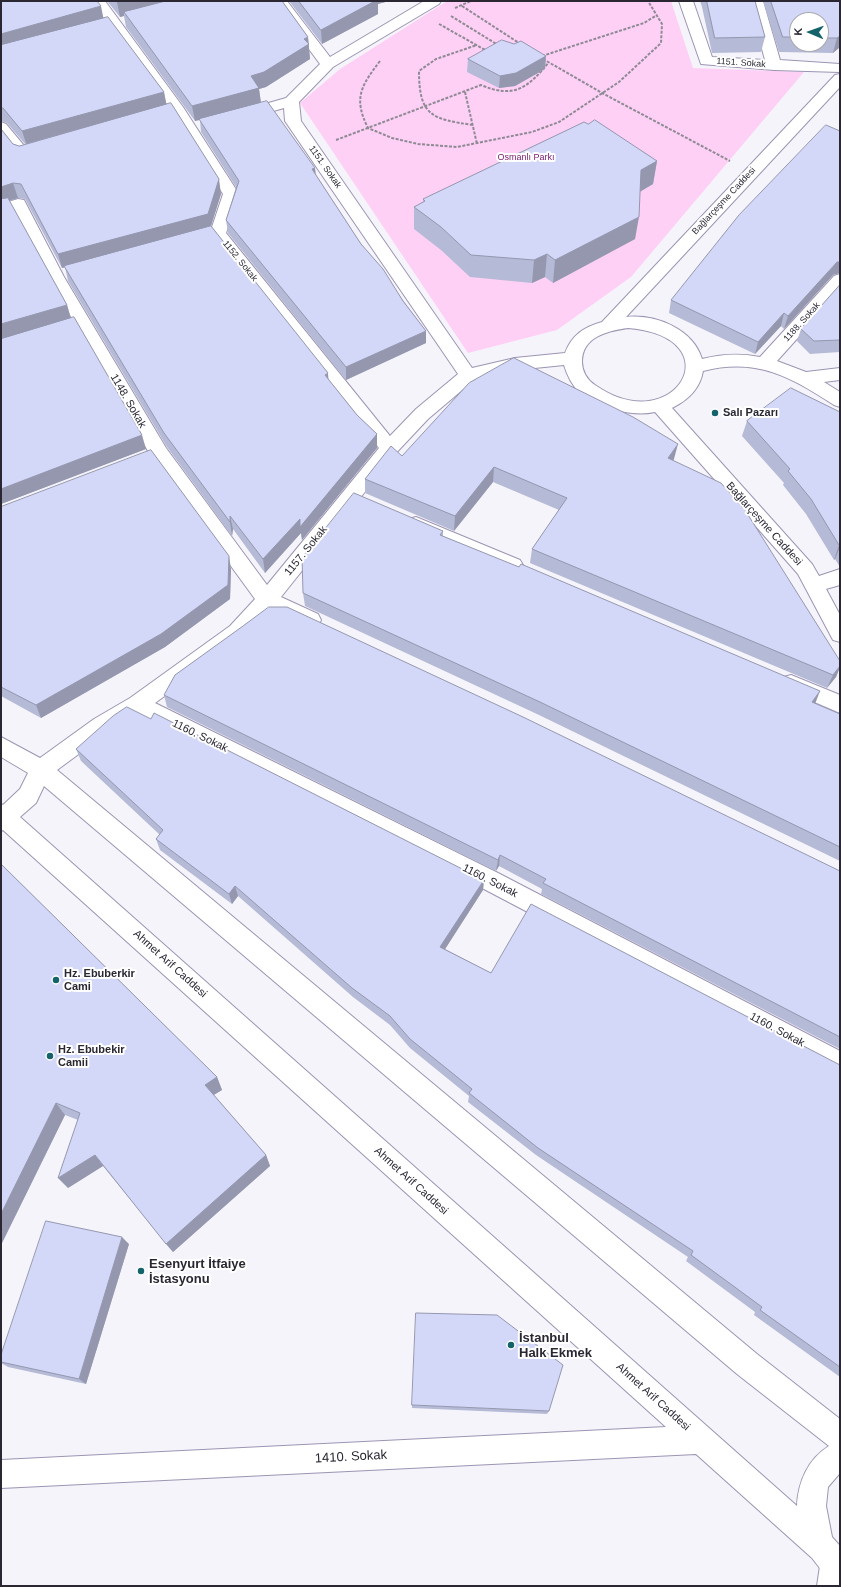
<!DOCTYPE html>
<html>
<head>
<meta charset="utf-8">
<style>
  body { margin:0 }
  #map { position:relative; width:841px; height:1587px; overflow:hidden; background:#f6f4fb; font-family:Arial,sans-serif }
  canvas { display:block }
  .frame { position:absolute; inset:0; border:2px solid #2a2733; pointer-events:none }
  .north { position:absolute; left:789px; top:12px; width:40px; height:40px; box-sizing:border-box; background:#fff; border:1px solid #aaa9ad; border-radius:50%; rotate:272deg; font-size:11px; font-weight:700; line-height:16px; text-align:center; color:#2a2733 }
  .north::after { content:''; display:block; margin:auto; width:14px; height:18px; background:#14636b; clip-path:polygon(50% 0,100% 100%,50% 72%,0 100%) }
</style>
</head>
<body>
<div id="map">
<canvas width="841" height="1587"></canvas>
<div class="frame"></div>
<div class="north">K</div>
</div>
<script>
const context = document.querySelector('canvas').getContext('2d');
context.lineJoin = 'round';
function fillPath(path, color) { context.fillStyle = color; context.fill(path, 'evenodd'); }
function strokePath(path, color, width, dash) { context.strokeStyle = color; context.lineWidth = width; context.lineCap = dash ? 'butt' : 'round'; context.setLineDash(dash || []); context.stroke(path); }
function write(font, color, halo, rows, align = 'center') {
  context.font = font + ' Arial,sans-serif'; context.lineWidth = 4; context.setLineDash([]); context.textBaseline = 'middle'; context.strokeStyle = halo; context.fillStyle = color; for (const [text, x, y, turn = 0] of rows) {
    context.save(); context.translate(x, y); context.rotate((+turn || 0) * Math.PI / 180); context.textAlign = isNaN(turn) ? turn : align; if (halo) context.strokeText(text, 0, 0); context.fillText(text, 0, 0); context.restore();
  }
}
fillPath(new Path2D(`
  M447,1H671L693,68L804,72L631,277L557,330L468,353L300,103L340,69Z`), '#fed0f5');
const minor = new Path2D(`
  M91,1H105L183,107L239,194L226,233L390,436L416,409L458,374L285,121L284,108L242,120L237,118L234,115L237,112L286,98L320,64L273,1H287L330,57L424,1H441L439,4L333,67L299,102L301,121L472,368L515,358L565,353C572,335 584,327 602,322L835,75L840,74V87L626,317C656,314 693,329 702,359C722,354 739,353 760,357L834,276L840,274V291L777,361L806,372L840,368V380L824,382L840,392V407L834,405C791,377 757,357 703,371C700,389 688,400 672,408L812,564L819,576L840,569V585L826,589L840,615V642L833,640L798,574L655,412C632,417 596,408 579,392C572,385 567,375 564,365L515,370L474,380L428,419L396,453L281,597L318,614L321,620L318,626L311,628L270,610L244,638L155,703L498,873L840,1051V1076L482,888L138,714L110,731L57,770L757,1354L840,1419V1473L828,1487L826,1506L832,1537L840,1546V1584L829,1580L812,1558L696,1454L1,1488V1460L666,1427L3,830L1,831V804L3,805L20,789L28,773L1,757V737L40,758L94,719L130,698L230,626L255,599L152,458L48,277L13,211L1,214V204L18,199L24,200L64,277L166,448L267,585L379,448L210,233L223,194L171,111ZM628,328C735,337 675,441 595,385C587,380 582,371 582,362C582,337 607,331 628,328ZM44,786L737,1374L829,1446C808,1459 798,1482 797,1506L20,817L36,803Z
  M679,1H693L712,57L765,60L749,1H763L780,60L840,64V72L774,70L701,64Z
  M1,122L6,124L26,148L39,144L44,146L47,149C42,156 26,159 18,157L1,137Z
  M416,517L520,560L523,565L520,570L513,573L409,529L406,524L409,519Z
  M791,675L840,695V713L784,689L781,683L784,677Z`);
const major = new Path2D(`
  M835,1551L840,1553V1586H817L820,1566L824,1555Z`);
strokePath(minor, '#9c94b3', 2);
strokePath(major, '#9c94b3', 2);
strokePath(new Path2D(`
  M462,6L519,43
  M455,8L471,1
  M451,16L498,45
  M439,24L487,51
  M542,56L644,23L657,15
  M543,59L602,93L730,161
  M380,61C361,86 353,98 368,128L392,138L418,144L457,147L532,132L559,122L619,82L661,43L662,24L648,1
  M465,92L477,144
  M473,125C432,119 419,116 419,71L436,59L477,45
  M336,140L481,85C514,99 528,88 549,62`), '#8d8a94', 2, [3, 1.5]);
fillPath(minor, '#fff');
fillPath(major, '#fff');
fillPath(new Path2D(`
  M1,1L103,18L164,92L166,104L221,194L211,226L329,380L357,415L377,434V448L302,540L301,533L265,573L233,529L232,536L167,447L68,281L65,267L62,268L25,199L18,198L9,201L67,305L71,318L146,449L1,504V129L13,144L19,146L25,144L7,123L1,121Z
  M107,1H282L308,37L310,59L266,87L259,89L261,103L315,168L316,175L361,244L426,331V343L346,380L228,233L226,220L236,187L201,132L200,120L195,121L126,27L124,16L120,17Z
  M289,1H389L378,4V14L322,44Z
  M700,1H755L765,37L761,52L712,53L702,7Z
  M763,1H840V47L833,53L779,52ZM797,20H821V44H797Z
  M514,44L546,56L545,69L515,86L499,88L467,72L468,59Z
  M657,161L653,184L640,191L635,239L553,283L545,277L532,283L470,277L441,250L414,229V207L423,202V199Z
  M833,275L784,329L781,326L755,354L669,313L671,300Z
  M840,285V352L810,354L797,341L801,329Z
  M840,412V567L835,559L834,560L806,514L783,485L784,483L742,436L747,421Z
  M402,456L674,459L673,460L840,661V667L836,677L827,688L530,563L532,549L559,510L493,482L454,531L365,493V479Z
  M1,507L231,569L230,599L165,647L41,718L1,696Z
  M443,531V536L840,714V861L539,715L305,606L303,593Z
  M164,695L840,871V1049L541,894L542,889L499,866L496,871L167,707Z
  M76,749L484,880L483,890L445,949L491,973L840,1065V1377L754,1315L755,1312L686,1261L688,1257L536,1155L468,1102L469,1096L410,1048L390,1025L353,997L238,896L232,904L160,850L156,839L160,835L81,761Z
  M1,864L217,1077L222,1090L214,1095L266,1155L270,1166L173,1252L103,1166L68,1188L78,1120L65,1115L1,1245Z
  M129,1244L86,1384L8,1367L1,1363V1355Z
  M412,1405L549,1411L547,1414L412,1408Z`), '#b5bad6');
fillPath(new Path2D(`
  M122,1H181L124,12V16L120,17L117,2Z
  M371,1H389L378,4V14L322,44L321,30Z
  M101,6L104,21L1,50V34Z
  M840,36V47L833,53L837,38Z
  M308,37L310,59L266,87L259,89L261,103L195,121L192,106L251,76Z
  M546,56L545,69L515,86L499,88L500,76Z
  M164,92L167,107L27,146L22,131Z
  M657,161L653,184L638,193L641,170Z
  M315,168L316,181L312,169Z
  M219,179L221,194L210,229L62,268L58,254Z
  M13,183L18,198L1,203V187Z
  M639,217L635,239L553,283L555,260Z
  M547,254L545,277L532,283L534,260Z
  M837,262H840V273L833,275L784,329L788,316Z
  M67,305L71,319L1,340V324Z
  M784,313L781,326L755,354L758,342Z
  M426,331V343L346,380V367Z
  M328,373L329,387L325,375Z
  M377,434V448L302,540L301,533L265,573L263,559Z
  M142,435L146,449L1,504V489Z
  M678,444L674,459L665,473L668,458Z
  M494,467L493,482L454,531L455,516Z
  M230,516L233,529L232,536L230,522Z
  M839,545H840V547L835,559L834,560Z
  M229,556L231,569L230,599L165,647L41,718L36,705Z
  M840,666V667L836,677L827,688L833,675Z
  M820,691L815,704L812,702Z
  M500,855L499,866L496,871L498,860Z
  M484,880L483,890L440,957V947Z
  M235,886L238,896L232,904L229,894Z
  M217,1077L222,1090L210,1097L205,1085Z
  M56,1103L65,1115L1,1245V1214Z
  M95,1155L103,1166L68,1188L58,1178Z
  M266,1155L270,1166L173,1252L166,1244Z
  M122,1237L129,1244L86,1384L79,1379Z`), '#9497ae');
const building = new Path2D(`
  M1,1H97L101,6L1,34Z
  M116,1H122L117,2Z
  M166,1H282L308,37L304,39L309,44L264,72L251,76L259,88L192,106L124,12Z
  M299,1H375L321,30Z
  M707,1H755L765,37L715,38Z
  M771,1H840V36L837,38H821V20H797V37H783Z
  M108,17L164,92L22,131L3,108H1V45Z
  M502,40L514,44L521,41L546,56L516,73L500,76L468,59Z
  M267,101L315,168L312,169L361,244L383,269L403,301L426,331L346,367L226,220L239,181L199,119Z
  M171,103L219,179L208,214L58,254L21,184L13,183L1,187V129L13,144L19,146Z
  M595,120L657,161L641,170L639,217L555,260L547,254L534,260L471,255L441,227L414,207L425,201L423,199L584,122L588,124Z
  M826,125L840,131V262H837L788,316L784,313L758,342L671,300L739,215Z
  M8,198L67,305L1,324V199Z
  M211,226L328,373L325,375L357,415L377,434L300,527V519L263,559L230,516V522L164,433L64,266Z
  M840,285V340L814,341L801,329Z
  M74,317L142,435L1,489V339Z
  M514,358L633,417L678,444L668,458L721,483L745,510L840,661V666L833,675L532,549L567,498L494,467L455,516L365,479L391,446L402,456L469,383Z
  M791,388L840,412V545H839L811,499L788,471L790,469L747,421Z
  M151,450L229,556L228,585L161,634L36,705L1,687V507Z
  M354,493L443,531L440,535L519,567L521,564L820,691L812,702L840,714V847L540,702L303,593L302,558Z
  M269,607H287L523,717L840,871V1037L543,883L546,879L500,855L498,860L164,695L175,675L243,626Z
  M127,707L151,719L154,713L484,880L440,947L491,973L531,904L840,1065V1367L760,1310L762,1307L691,1255L693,1251L538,1148L469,1093L472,1089L410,1039L390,1016L352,988L235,886L229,894L156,839L163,830L76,749L113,716Z
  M1,864L217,1077L205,1085L266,1155L166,1244L95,1155L58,1178L80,1113L56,1103L1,1214Z
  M46,1221L122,1237L79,1379L1,1362V1355Z
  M416,1313L497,1315L563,1365L549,1411L412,1405Z`);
fillPath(building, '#d3d8f9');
strokePath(building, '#9497ae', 1);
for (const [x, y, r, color] of [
  [715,413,4,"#14636b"],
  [56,980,4,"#14636b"],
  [50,1056,4,"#14636b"],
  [141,1271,4,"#14636b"],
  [511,1345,4,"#14636b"]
]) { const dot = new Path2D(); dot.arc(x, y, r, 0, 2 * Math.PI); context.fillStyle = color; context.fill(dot); strokePath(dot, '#fff', 1.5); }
write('9px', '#2a2733', '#fff', [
  ["1151. Sokak",741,63,4],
  ["1151. Sokak",325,167,55],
  ["Bağlarçeşme Caddesi",724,201,-47],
  ["1152. Sokak",240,261,51],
  ["1188. Sokak",802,322,-48]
]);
write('9px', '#791a6f', '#fff', [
  ["Osmanlı Parkı",526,158]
]);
write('11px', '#2a2733', '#fff', [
  ["1148. Sokak",128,401,60],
  ["Bağlarçeşme Caddesi",764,524,48],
  ["1157. Sokak",306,551,-51],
  ["1160. Sokak",200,736,26],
  ["1160. Sokak",490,881,27],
  ["Ahmet Arif Caddesi",170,964,42],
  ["1160. Sokak",777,1030,28],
  ["Ahmet Arif Caddesi",411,1181,42],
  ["Ahmet Arif Caddesi",653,1397,42]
]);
write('bold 11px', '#2a2733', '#fff', [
  ["Salı Pazarı",723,413],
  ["Hz. Ebuberkir",64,974],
  ["Cami",64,987],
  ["Hz. Ebubekir",58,1050],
  ["Camii",58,1063]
], 'left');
write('bold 13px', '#2a2733', '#fff', [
  ["Esenyurt İtfaiye",149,1264],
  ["İstasyonu",149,1279],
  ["İstanbul",519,1338],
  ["Halk Ekmek",519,1353]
], 'left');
write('13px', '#2a2733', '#fff', [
  ["1410. Sokak",351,1457,-3]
]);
</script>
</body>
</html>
